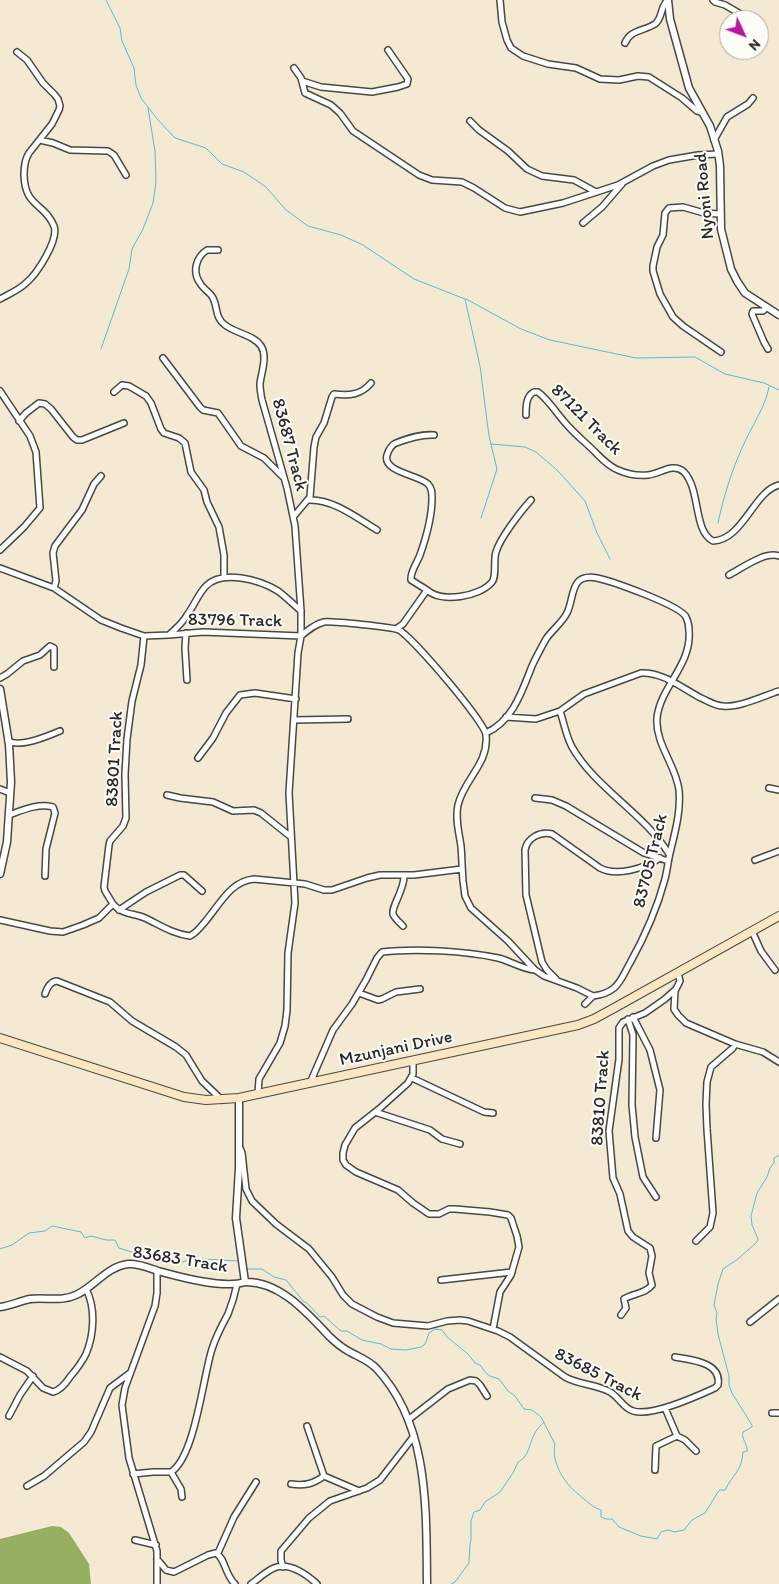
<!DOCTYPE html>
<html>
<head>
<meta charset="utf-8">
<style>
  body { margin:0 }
  #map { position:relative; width:779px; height:1584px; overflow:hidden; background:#f4e9d2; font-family:Itim,sans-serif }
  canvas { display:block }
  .north { position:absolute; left:719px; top:10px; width:50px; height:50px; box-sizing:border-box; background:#fdfcf7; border:1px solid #a9a8a5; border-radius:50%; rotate:133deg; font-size:14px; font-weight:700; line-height:20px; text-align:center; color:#2b2b2b }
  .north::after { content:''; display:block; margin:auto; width:18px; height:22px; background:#b5179e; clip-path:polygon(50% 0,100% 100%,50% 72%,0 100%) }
</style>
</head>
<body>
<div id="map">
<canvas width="779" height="1584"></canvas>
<div class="north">N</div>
</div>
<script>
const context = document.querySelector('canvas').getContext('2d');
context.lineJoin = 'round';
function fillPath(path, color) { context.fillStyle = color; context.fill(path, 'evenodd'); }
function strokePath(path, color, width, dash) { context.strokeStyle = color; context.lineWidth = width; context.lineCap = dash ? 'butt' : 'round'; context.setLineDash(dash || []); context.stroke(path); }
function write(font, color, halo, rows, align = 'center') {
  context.font = font + ' Itim,sans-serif'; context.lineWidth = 4; context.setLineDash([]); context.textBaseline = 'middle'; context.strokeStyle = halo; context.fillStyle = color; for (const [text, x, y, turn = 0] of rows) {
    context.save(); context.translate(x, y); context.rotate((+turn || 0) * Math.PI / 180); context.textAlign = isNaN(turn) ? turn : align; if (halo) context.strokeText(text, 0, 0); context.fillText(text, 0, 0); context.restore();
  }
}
fillPath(new Path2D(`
  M52,1526L61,1527L69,1533L89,1564L91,1584H0V1539Z`), '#96ae60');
strokePath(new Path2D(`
  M106,0L120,28L122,41L134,68L136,85L141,98L158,120L175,138L206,148L222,164L244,172L266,187L286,210L308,226L341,235L363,245L414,279L465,299L480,366L489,436L497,469L481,518
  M466,299L521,329L550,340L636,358L695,357L725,374L764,383L779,390
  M101,349L129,269L132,249L143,229L153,203L156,182L155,151L148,108
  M491,444L525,447L536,452L557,470L585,501L597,533L610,559
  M718,523C723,499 732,469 743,446C751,427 766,406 769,387
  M0,1249L12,1245L29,1233L45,1231L52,1226L81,1232L85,1238L91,1236L106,1240H115L119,1248L144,1256L162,1254L168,1259L182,1262L189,1260L203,1259L238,1261L240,1263
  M246,1269H262L274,1277L286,1280L303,1301L308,1304L320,1317L324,1316L341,1331H347L362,1340L381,1344L391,1349L406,1350L421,1347L424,1345L426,1342L429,1333L435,1329L442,1330L447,1337L468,1354L475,1363L480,1365L486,1373L490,1376L499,1379L508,1391L515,1396L524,1409L532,1410L541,1417L555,1444C551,1462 564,1483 578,1494C580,1496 582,1497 584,1499C590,1504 594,1508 601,1510V1517L606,1519H612L619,1527L641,1536L657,1539L661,1532L668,1530L674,1532L684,1530L692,1520L705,1513L718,1492L720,1490H725C733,1474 742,1471 743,1452L747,1451C748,1444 741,1439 743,1432L752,1427V1425L732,1393L729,1385V1376L718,1334L716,1319L717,1313L714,1305L718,1284L723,1269L738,1259L757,1242L758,1239L752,1225L751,1216L757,1193L767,1177L770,1168L774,1163V1158L779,1155
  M451,1584L455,1582L469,1563L470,1544L471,1539V1521L474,1512L480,1510L485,1502L500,1492L513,1473L518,1462C529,1457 529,1444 534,1435C536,1430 540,1426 544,1422`), '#54bed0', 1);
const minor = new Path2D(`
  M500,0L502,22L507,40L511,48L523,56L548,64L576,68L600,79L619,80L638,76L649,77L682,98L697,111L703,113
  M713,0L715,2L725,5L744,16
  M625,43C630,30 644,31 655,24C663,18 660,6 668,0
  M294,68L301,78L305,93L331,105L340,113L353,131L419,175L432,180L462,182L474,188L505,208L520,212L563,203L618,185L653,166L669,160L698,155L718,154
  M302,81L321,87L372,92L398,87L407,84L408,79L388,50
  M470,121L479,130L508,151L527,169L542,176L574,180L596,192
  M40,140L53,143L70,150L108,151L114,155L126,175
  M714,140L727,117L748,104L753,98
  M720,214L704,213L683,207L669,208L665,213L663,235L657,247L653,266V271L660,294L673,317L683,326L721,352
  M583,223L602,207L622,184
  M218,250H207C196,257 192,272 200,283C203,289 210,292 213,298C218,308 215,318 225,325C235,333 254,335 261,346C268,357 261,373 260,384C260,389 261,395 262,400L287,488L295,526L301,611V636L298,653L289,793L295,903L288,953L287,1010L285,1026L280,1043L259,1079L258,1094
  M0,299C9,294 19,290 26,283C37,274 59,240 54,226C44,202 25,208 24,175C24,167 25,159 29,153L52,124L59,110L60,106L58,99L54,94L43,83L27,60L17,52
  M767,307L763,311H753L752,314L764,342L768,349
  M163,358L200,407L203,410L218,413L241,446L264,458L283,477
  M0,391L30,436L36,452L40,508L24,527L0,550
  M114,392L122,385L129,386L146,396L151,403L161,429L164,433L179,438L185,443L191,472L204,490L207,502L219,527L224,555V577
  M526,415C526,406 526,396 534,392H538C550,401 558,416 569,427C576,435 586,443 594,451C601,458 608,466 618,470C627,474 638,476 648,475C660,474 673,462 684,472C701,490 693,531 713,541C743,540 754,491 779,485
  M19,421L26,413L39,403L45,404L51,409L73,437L77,440H82L124,423
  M309,500C333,499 357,518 377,530
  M294,516L310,497L314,447L316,437L324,423L332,397L334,394C349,396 361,395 371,383
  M0,568L54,588L101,620L121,628L144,636L169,635C175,629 183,623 187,615C194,606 198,594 206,586C222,569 260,580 278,591C286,597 293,604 301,611
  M729,575C742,568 765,551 779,556
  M54,588L56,581L53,553L55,546L82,510L94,484L101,476
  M427,590C441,603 480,597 492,582C497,576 493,560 496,552C500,538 521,511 531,500
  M396,629L403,624L427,590L411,580C410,572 417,563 420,555C426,538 432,516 432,498C432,493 432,488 428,484C419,475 382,472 387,455C389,449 391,445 396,443C409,438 421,434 434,435
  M186,633L185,648L187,680
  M169,635L203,632L301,636
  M301,636C308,630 315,624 324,622C331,621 393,627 399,630C413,638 485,722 486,735C489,764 464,779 458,805C455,818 459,833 461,846C462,858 462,869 463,881L465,896L471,908L508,941L535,970L544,976L577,988L593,996
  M0,678L7,674L23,661L40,655L50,646L54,648V667
  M506,717L536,719L560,711
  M294,720L348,719
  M486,733C513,721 522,691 532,666C536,657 541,648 546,639C552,630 562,623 567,613C575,597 569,573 597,578C611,581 680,605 686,617C688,621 689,626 689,631C692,665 660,687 657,718C655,744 676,765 679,790C681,812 675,832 670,853C668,862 667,871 665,879C657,909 645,936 630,963C625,971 622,981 614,988C608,993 601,995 593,996L585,1004
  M8,741C21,748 47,736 60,731
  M198,758L213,738L226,713L240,695L255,693L296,699
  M769,788L779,790
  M0,789L10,793
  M167,795L180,798L213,802L233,811L254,810L261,813L291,837
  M535,798L552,800L566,806L634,847L644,853L668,861
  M9,815C23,810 38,803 53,807L55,813L46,849L45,876
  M669,854C644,813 596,789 572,747C566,736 564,723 560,711L584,694L641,673C663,672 682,688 701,698C708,701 715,706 723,706C739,708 763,696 779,691
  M755,860L779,851
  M113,904C122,915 134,913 145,918C160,925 173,934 190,936C196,933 200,928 204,923C219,906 230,881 254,879L305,884L324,890H332L367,878L380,875H414L462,869
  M119,910L146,892L180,875H184L202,891
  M0,920L50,931L63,932L83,925L99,918L113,904L105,891L104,887L109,845L110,841L123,826L126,818L125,774L127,739L132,701L141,665L144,636
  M403,926C400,923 394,918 393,914C391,907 405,889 404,875
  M752,931L761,951L775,970
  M556,979L547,970L542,962L526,895L525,850C527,838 540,831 552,834L600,868C617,877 645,868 660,858
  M675,991L674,1009L678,1015L686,1023L735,1044L763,1052L779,1062
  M359,993L378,1000L382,999L396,992L420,989
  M45,994C47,988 50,981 57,981L110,1002L132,1021L176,1047L186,1055L202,1081L222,1100
  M633,1017L650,1050L660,1090L656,1138
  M628,1019L633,1035L632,1105L635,1137L643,1177L656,1197
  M413,1061V1074L408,1083L379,1109L355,1128L345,1145L343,1153V1160L346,1165L356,1172L398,1190L413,1203L429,1214H439L449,1209H455L490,1212L508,1215L511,1218L517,1236L519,1247L511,1275L500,1292L493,1329
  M412,1078L484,1112L493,1113
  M310,1083L333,1030L352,1004L366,980L377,958L382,952C415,948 466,951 498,958C511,961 521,969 535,970
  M375,1112L430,1130L442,1139L460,1144
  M240,1148L242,1153L246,1189L252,1201L276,1224L309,1249L332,1277L343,1295L352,1304L377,1317L393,1323L428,1326L447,1321L460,1320L468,1321L498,1331L510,1337L565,1377C579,1385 596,1384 610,1392C619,1397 623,1408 633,1411C652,1417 697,1396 715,1388L718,1385C722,1362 691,1360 675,1357
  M696,1241L710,1227L713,1213L707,1129L706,1104L707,1082L711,1067L733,1048L735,1044
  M157,1271V1293L155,1306L125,1388L122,1405L129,1458L157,1551V1584
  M441,1280L512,1272
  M621,1315L626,1308L624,1299C634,1293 645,1294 652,1285L649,1273L652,1256L650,1248L633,1237L628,1231L620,1194L613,1178L609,1131L619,1059V1028L623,1022L645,1013L665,999L676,989L680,981L678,973
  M750,1322L779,1299
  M0,1357L27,1371L43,1388L53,1392C61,1390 66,1383 70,1377C76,1370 82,1362 86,1354C94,1335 96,1308 86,1289
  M665,1408L677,1436L685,1440L696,1451
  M772,1413H779
  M9,1416L20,1395L33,1376
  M408,1420L448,1389L470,1380L476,1381L480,1385L487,1396
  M307,1426L324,1476L359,1491
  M655,1470L656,1446L677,1436
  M171,1472L181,1489L182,1497
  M133,1474L153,1472H171C195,1457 203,1377 212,1349C216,1336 222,1325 228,1314C232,1304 235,1294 237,1284
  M291,1484C305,1486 313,1484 324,1476
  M27,1486L44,1476L84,1442L91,1432L110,1388L130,1373
  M135,1540L156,1545
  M218,1553L234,1517L256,1482
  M157,1559L166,1570L174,1572L208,1555L216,1553C225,1558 225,1575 235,1584
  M283,1567L281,1560V1551L309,1518L330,1501L367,1488L380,1480L414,1436
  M251,1584C258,1579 265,1572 274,1568C289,1562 307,1575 317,1584`);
const tertiary = new Path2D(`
  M668,0L670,19L689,88L710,126L718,151L720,166L721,229L731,269L737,281L745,293L779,315
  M0,689L9,744L11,782L7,842L0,874
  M239,1098V1168L236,1218L245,1282C280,1281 307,1313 329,1336C335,1342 342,1348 350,1352C359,1357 368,1360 376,1368C430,1425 426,1511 427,1584
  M0,1307C10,1306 20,1301 30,1299C45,1297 61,1302 76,1295C94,1287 106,1267 128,1264C138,1263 149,1268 158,1271C180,1277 223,1289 245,1282`);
const secondary = new Path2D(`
  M0,1038L184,1097L206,1100L239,1098L578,1025L594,1019L616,1007L779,916`);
strokePath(minor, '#494844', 8);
strokePath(tertiary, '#494844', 9);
strokePath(secondary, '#494844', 10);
strokePath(minor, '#fff', 5);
strokePath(tertiary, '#fff', 6);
strokePath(secondary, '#fbe6c3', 8);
write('18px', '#2b2b2b', '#fdfcf7', [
  ["Nyoni Road",705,196,-95],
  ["87121 Track",586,420,45],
  ["83687 Track",289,445,75],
  ["83796 Track",235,621,1],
  ["83801 Track",115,759,-87],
  ["83705 Track",651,861,-76],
  ["Mzunjani Drive",396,1049,-12],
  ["83810 Track",601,1098,-86],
  ["83683 Track",180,1260,9],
  ["83685 Track",598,1375,27]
]);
</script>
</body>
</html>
